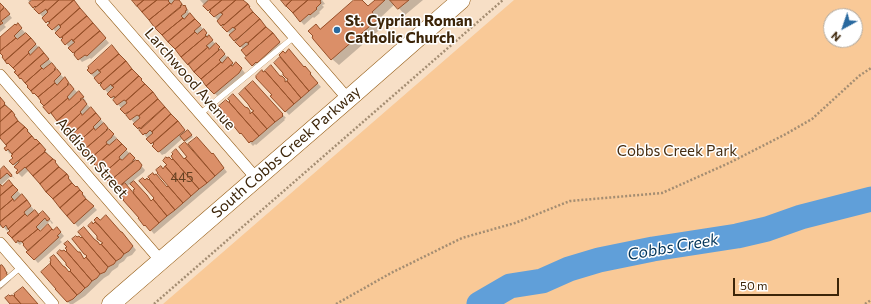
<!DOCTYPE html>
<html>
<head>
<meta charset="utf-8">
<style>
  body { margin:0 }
  #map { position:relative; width:871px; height:304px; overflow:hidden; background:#f7dfc6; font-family:Commissioner,sans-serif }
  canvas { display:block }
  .north { position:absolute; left:823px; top:8px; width:40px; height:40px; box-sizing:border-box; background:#fff; border:1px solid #b1a89d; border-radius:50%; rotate:220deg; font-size:11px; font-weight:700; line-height:16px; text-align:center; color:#3c2509 }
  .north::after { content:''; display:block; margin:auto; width:14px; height:18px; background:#29699f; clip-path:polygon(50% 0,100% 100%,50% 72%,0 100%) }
  .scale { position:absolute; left:733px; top:278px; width:106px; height:18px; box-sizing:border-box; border:2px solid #3c2509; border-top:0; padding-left:5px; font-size:12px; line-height:14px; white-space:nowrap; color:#3c2509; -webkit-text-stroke:3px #fff; paint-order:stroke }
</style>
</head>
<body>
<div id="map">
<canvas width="871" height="304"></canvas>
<div class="north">N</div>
<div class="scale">50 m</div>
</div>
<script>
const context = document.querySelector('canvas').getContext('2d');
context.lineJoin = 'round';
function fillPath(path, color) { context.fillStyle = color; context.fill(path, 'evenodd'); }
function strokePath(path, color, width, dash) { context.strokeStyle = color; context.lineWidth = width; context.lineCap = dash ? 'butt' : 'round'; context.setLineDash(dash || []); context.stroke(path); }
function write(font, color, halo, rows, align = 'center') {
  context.font = font + ' Commissioner,sans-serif'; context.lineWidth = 3; context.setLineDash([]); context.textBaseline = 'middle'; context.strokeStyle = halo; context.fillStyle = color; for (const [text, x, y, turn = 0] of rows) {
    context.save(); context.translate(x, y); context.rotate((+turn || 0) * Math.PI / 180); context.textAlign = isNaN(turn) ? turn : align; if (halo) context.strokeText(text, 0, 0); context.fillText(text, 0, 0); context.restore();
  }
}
fillPath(new Path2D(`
  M514,0H871V304H163ZM831,16H855V40H831Z`), '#f9c997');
fillPath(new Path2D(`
  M28,0H72L109,43L91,59L90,58L82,62Z
  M133,0H177L184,7L185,6L188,10L189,11L188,12L203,29V30L228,58L234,65L240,67L245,73L242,76L218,97Z
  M200,0H243L252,11L256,17L283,46L256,68L252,65L248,56L243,50H244Z
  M282,0H322L325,4L322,5L324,7L319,12L320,13L314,18L313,17L304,25Z
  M356,0H361L368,7L376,0H423L405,15L395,4L378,20L384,26L339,65L332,59L321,30Z
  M0,4L12,18L4,25L6,27L0,32Z
  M18,25L43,52L52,63L51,64L72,87L78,93L79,92L86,101L85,102L104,123L103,124L117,138L116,139L145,170L144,172L133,181L152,202L170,186L163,170L172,161L184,160L188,157V146L197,138L212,155L216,158L227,172L154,234L149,228H148L144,225L119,189L117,187H116L107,178L108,177L91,157H90L81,147L82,146L69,132L60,123L55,116L54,117L44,107H46L38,96V97L34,93L29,87L25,81V82L21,78L16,72L17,71L0,52V39ZM131,183L136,189L134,194L127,186Z
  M116,50L144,83V84L156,97L186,132L188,131L193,137L186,142L183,138L165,154H164L162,155L122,109L109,94L112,90L108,93L91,74Z
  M285,54L309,71L314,78H313L321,87L289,115L272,96L273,95L264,73L282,77L287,82L289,80L276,63Z
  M253,83L286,118L284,119L285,120L256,145L255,144L253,146L241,133L221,109H247L252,114L255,111Z
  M0,98L8,107L7,108L18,119H17L22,125L26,128L31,134L30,135L35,141L36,140L43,148L48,154L47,155L67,175L76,188L80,191L86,197L85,198L97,210L78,227L29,170L22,177L17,172L19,171L11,161L14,158V154L12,152L10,154L5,148L8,146L0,137Z
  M0,171H8L15,179L11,176L1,185L2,187H14L25,199L39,216H47L53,223L52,224L50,221L39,231L40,232L53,231L57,228L64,236L60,240L62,242L38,263L28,252L29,251L22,243L20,245L16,242L9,229L7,231L3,226L1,227L0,226Z
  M88,232L101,246L121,234L125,236L136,250L132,255L127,257L124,261L119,264L118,267L112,271L109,275L104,278L85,296L73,304H70L56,290L69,273L73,270L66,253H80L85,260L88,257L81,239Z
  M0,264L8,273L7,274L10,277H9L11,280L0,290Z`), '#0003');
strokePath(new Path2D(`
  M479,304L510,286L542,281L569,269L599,260L653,249L737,236L767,229L801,217L871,199`), '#609fd9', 25);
const building = new Path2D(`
  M32,0H45L36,7L35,6L33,8L29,3Z
  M45,0H59L47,11L46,9L39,14L34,9Z
  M59,0H74L49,22L48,21L46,23L42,18L48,12L47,11Z
  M74,0L80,8L60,26L59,24L52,30L47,25L50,23L49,22Z
  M132,0H144L137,6Z
  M144,0H157L142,12L137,6Z
  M157,0H169L168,1L170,3L149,20L142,12Z
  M175,0H179L182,4L180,6L181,7L155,28L149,20L170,3L171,4Z
  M209,0H222L210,10V9L208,11L203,6Z
  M222,0H236L221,13V12L214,17L209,12L211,11L210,10Z
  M236,0H243L248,4L224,25L223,24L221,26L217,21L223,14L221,13Z
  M281,0H292L286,6Z
  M292,0H308L293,13L286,6Z
  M308,0H321L320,1L321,3L316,8L317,9L310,15L309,14L300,22L293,13Z
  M354,0H362L368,6L375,0H385L372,12L378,19L331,60L313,39L312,37L313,36L308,31L316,24L320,29Z
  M390,0H409L398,9Z
  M0,3L4,7L0,12Z
  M248,4L250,7H249L253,12L234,28L233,27L227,32L222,27Z
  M183,5L184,6L185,5L187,10L185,11L186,12L181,16L183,18L162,35L155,28Z
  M5,8L10,14L1,21L3,23L0,25V12Z
  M80,8L87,16L62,37L60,38L55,33L61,27L60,26Z
  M253,12L260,19L237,39H236L234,41L229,35L236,29L234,28Z
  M190,13L195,19L168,42L162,35L183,18L184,19Z
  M87,16L93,23L73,41L72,39L65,45L61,40L63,38L62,37Z
  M195,19L201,25L194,31L195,32L175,49L168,42Z
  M260,19L266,27L248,43L246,42L240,47L235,42Z
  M18,23L22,28L14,36L16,38L0,51V37L15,24L16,25Z
  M93,23L100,31L75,52L73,53L68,48L75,42L73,41Z
  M266,27L273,33L246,56L241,50L249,44L248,43Z
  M204,29L207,33L205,35L206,36L181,57L175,49L195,32L197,34Z
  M100,31L106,38L87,56L85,55L78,60L74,55L75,52Z
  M26,33L31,38L5,61L2,57L3,56L0,53V51L16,38L17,39Z
  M273,33L280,42L257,63L256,62L252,66L245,58Z
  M209,35L213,40L206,46L208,47L188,65L181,57L206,36L207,37Z
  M31,38L36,44L28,52L29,53L13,68L8,63L7,64L5,61Z
  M216,43L220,47L218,49L219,50L194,72L188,64L208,47L209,49Z
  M112,45L119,54L99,71L98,69L93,73L91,74L87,70L89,68L88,67Z
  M39,47L44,53L18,76L14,72L16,71L13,68L29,53L30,55Z
  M221,49L225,54L219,60L221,62L201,79L194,72Z
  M289,49L304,67L305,66L311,73L310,74L318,83L309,91L279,55L283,51L285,53Z
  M44,53L49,59L40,66L42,68L25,83L21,78L20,79L18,76Z
  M119,54L126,61L101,83V82L99,84L94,78L101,72L99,71Z
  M228,57L233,63L206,86L201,79L221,62L222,63Z
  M280,57L309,91L301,98L287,81L288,79L286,78L283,75V73L274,63Z
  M126,61L132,69L112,86L111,84L104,90L100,85L102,83H101Z
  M236,62L242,68L239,73L214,94L206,86L231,65L232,66Z
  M52,63L56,68L54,69L55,70L31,91L27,87L28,86L25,83L42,68L43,69Z
  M271,65L280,76H282L285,79V82L287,81L301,98L294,104L265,71Z
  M57,69L61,74L54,81L55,83L38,97L34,93L33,94L31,91Z
  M132,69L139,76L115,98L114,96L111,98L107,94L114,87L112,86Z
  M262,70L263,72L265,71L294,104L285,112L270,96L272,95L256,78V76Z
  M139,76L142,79L141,80L145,84L126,101L124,100L117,105L113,100Z
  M65,77L69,83L67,84L68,85L44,106L40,102L41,101L38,97L55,83L57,85Z
  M253,81L283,114L282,115L283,116L275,122L245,88Z
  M70,84L74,89L67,97L68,98L49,114L43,107Z
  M145,84L153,92L129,112H128L125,114L120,109L127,103L126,101Z
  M245,88L275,122L267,129L252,112L254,111L251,109L248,104L239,94Z
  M79,91L84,97L80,99L81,100L57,121L51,113L68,98L69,100Z
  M153,92L158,99L139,116L137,115L130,120L126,115Z
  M233,94L245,107L248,108L250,111V114L252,112L267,129L259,136L229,102L230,101L228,99Z
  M0,97L5,103L4,104L5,105L0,109Z
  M83,99L87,104L80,112L81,113L65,128L60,123L59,124L57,121Z
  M158,99L165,107L141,129L139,127L138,129L133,124L140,118L139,116Z
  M226,100L228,102H229L259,136L252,142L251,141L249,143L241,133L240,134L220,109L221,108L219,106Z
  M5,105L12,111L0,122V109Z
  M91,107L96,113L70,136L67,132L68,131L65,128L81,113L82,115Z
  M165,107L171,114L152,132L150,130L146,134L145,133L143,135L139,130Z
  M12,111L15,115H14L18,121L0,136V122Z
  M96,113L101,119L93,127L94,128L77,143L70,136Z
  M171,114L178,121L153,143V142L151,144L146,139L153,133L152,132Z
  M18,121L25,127L6,145L0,138V136Z
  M178,121L185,130L160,151L158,152L152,146L154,144L153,143Z
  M104,123L108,128L106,130H107L83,151L79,147L81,146L77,143L94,128L95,130Z
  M25,127L28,130L27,131L32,136L12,154L8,149L6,151L4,148L7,146L6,145Z
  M109,129L114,134L112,136V137L106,142L107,144L91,158L83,151Z
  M188,130L192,135L184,141L180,136Z
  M32,136L35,140L36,139L40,143L13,165L9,161L13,158L11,156L13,154H12Z
  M197,137L212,154L213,153L224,168L215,176L188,144Z
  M117,139L122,144L96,166L92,162L94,161L91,158L107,144L109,145Z
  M185,142L215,176L207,183L185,158L187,157L179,147Z
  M40,143L46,150L44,151L45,152L26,168L25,167L17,174L16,172L18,170L14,167L19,162V161Z
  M122,144L127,149L119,157L120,159L104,173L96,166Z
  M176,149L184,159L185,158L207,183L199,189L173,159L171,156L173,154L172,153Z
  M45,152L53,159L33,176L26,168Z
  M130,153L135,158L133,160V161L109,182L105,178L107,177L104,173L120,159L122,160Z
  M166,157L167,158L169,157L172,160L173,159L199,189L191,196L165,166L167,165L163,161Z
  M53,159L56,161L55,162L59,167L40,184L33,176Z
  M136,160L137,161L138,160L142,165L140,169L117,188L113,184L112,185L109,182Z
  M4,166L12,175L11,177L7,173L0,179V170Z
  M161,166L163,169L165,166L191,196L183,203L157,173H158L156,170Z
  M59,167L67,174L46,192L40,184Z
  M153,173L154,175L156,174L167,187L168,186L183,203L175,210L149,179H150L148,177Z
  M67,174L69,177L68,178L72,183L53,199L46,192Z
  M143,178L145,180L147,178L148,180L149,179L175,210L167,216L153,199L154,198L139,181Z
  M9,180L13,185L0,196V184L2,186Z
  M134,181L146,194L147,195L151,201L153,199L167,216L159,223L133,193L134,192L133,190L135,189L130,184Z
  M72,183L76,187L77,186L80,190L60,208L53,199Z
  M125,183L159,223L150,231L145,225L144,226L138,218H139L123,200L124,199L117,190Z
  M13,185L18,190L11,197L13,199L0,210V196Z
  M80,190L83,193L82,194L86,199L67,216L60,208Z
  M22,194L27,200L0,222V210L13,199L14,201Z
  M86,199L94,206L74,224L67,216Z
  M27,200L31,206L24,212L25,214L8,229L6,225L3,228L0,224V222Z
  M35,210L39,215L12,238L7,233L10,231L8,229L25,214L27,216Z
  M43,211L50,219L47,221L45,218L36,227L38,229L22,242L21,241L19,242L18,240L16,243L12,238Z
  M106,215L121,232H122L133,246L129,251L124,254L94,220L97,217L100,220Z
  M92,222L93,224L95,222L97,224H98L124,254L121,258L116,261L101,244L103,243L97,239V236L88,226Z
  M48,224L52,229L28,251L23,245L24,244L22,242L38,229L40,231Z
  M57,227L61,232L57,236L59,237L34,260L26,252L52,229L53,230Z
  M84,227L94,239L98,242L100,245L101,244L116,261L114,264L108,267L78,232Z
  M76,236L77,237L79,236L81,238L82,237L108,267L105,272L100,274L86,257L87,256L86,255L84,254L72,239Z
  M68,241L78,252H80L84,259L86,257L100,274L97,278L92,281L66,251L67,250L65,248L67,247L64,244Z
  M60,250L62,251L64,250L66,252V251L92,281L88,286L85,288L70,271L71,270L66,265V263L57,253Z
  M54,255L63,266L65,267L69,272L70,271L85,288L81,292L77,295L50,264L51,263L50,262L51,260L50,258Z
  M50,264L77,295L73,299L67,302L55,289H56L41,272Z
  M2,265L5,269V270L7,273H6L8,276L0,283V266Z
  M23,287L38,304H21L14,296L15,295L14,294Z
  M9,295L10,296L12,295L14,296L21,304H10L5,298Z`);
fillPath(building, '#db8f68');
strokePath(building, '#965029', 1);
const lane = new Path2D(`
  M200,114L294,37
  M0,285L21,267`);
const street = new Path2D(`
  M101,0L256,178
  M262,0L348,99
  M0,75L161,261
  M0,243L53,304`);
const primary = new Path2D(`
  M111,304L348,99L461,0`);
strokePath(lane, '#965f19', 6);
strokePath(street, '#965f19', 12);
strokePath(primary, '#965f19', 19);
strokePath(new Path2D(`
  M154,304L503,0
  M336,304L391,273L462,238L515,223L570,201L662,193L729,163L784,135L812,119L859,76L871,68
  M865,304L871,300`), '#a48d72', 2.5, [2, 2]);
strokePath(lane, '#fff', 5.5);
strokePath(street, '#fff', 11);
strokePath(primary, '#fff', 18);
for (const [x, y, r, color] of [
  [337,30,4,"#29699f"]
]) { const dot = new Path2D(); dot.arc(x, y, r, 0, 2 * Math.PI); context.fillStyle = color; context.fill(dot); strokePath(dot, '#fff', 1.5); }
write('13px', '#644021', null, [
  ["445",182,178]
]);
write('bold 15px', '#3c2509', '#fff', [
  ["St. Cyprian Roman",345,21],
  ["Catholic Church",345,38]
], 'left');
write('15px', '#3c2509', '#fff', [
  ["Larchwood Avenue",190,79,49],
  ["South Cobbs Creek Parkway",286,152,-41],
  ["Addison Street",92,158,49]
]);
write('15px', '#462d11', '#fff', [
  ["Cobbs Creek Park",677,151]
]);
write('italic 16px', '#023459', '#fff', [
  ["Cobbs Creek",673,247,-10]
]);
</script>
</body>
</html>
